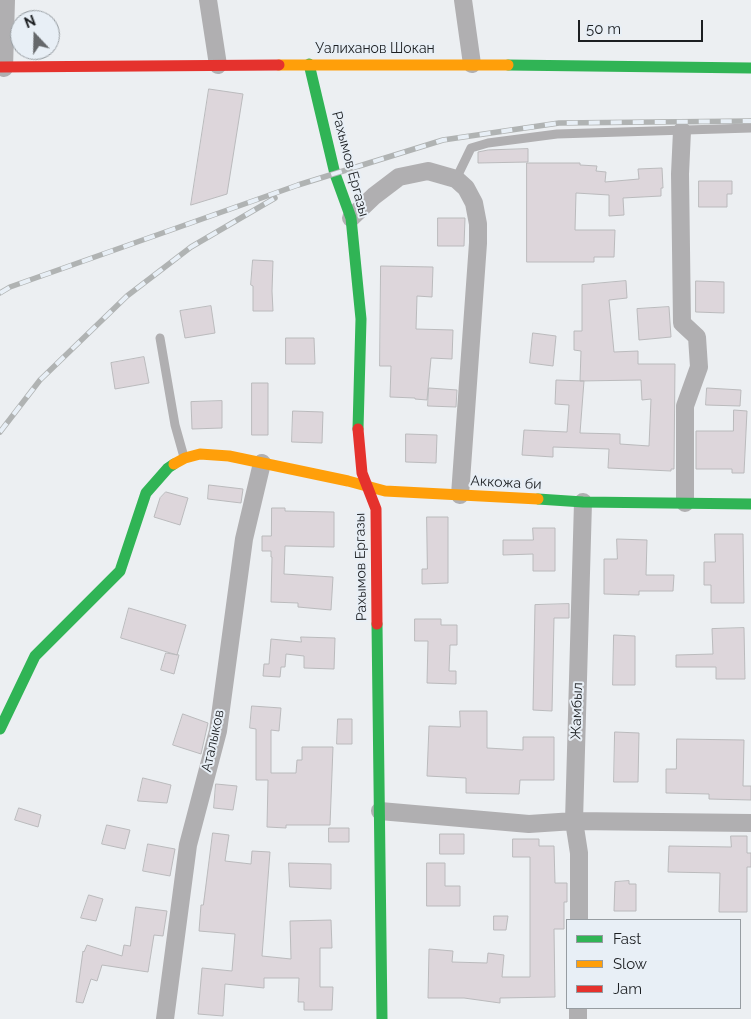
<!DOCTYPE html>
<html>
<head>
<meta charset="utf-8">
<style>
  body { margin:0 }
  #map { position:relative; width:751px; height:1019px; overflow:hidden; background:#eceff2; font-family:Raleway,sans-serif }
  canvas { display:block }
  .legend { position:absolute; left:566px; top:919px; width:175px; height:90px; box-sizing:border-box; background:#e8eff6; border:1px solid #969ca1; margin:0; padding:6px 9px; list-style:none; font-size:15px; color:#1c1f22 }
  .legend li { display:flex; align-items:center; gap:10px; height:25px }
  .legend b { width:25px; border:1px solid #969ca1 }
  .north { position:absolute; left:10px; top:10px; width:50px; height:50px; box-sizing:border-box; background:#e8eff6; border:1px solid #969ca1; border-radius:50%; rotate:339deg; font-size:14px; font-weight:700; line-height:20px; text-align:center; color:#1c1f22 }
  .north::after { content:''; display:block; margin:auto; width:18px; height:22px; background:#65686b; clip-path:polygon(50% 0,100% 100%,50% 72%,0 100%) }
  .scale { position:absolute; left:578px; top:20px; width:125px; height:22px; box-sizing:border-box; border:2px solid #1c1f22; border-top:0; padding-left:6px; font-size:15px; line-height:18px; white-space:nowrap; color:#1c1f22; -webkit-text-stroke:4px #e8eff6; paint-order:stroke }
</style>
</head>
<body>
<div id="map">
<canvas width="751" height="1019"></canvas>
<ul class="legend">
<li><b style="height:6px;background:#30b455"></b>Fast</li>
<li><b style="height:6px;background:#ff9f0a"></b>Slow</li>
<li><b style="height:6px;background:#e5322d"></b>Jam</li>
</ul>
<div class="north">N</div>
<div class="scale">50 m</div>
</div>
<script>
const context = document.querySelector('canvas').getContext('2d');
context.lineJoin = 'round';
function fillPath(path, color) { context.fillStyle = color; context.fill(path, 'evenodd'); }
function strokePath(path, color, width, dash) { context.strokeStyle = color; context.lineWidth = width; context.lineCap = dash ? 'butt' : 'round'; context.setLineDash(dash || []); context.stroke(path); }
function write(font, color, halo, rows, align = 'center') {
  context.font = font + ' Raleway,sans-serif'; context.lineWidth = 4; context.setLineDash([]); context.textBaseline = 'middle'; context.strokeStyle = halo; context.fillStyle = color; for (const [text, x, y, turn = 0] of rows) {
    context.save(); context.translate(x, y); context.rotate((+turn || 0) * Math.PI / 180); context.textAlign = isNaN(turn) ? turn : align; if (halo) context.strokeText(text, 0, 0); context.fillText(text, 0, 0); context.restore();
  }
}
const building = new Path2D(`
  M209,89L243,94L227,194L191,205Z
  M528,149V162L478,163V152L488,150Z
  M527,163H580V165L597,166L596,171L606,172L605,182L639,179L638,169L662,168L663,188H661V196L623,198L624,215L609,216V195L576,193L575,230H615L614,257H594V262H527Z
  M699,181H732V194H727V207H699Z
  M438,218H465L464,246H438Z
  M253,260L273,261L272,291L273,311H253V286L251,285Z
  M381,266L433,267L432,297L417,296L416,329L453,330L452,359L431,358L427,400L415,399V398L390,397L391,366H380Z
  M626,281L627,298L609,300L614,352L638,351V364H675L674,469H671V471L608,468L609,449L553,447V457L522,455L524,430L567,432L569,405L555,404L556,380L584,381L580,433L620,434V444L649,446L651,399L642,400L641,380L580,381L581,351L574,350V331H582V285Z
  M696,281L724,282V313L696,312Z
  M211,306L215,333L185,338L180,311Z
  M669,307L671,337L639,340L637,309Z
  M533,333L556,336L553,366L530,363Z
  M286,338H314L315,364H286Z
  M144,357L149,383L115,389L111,363Z
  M252,383H268V435H252Z
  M429,388L457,390L456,407L428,406Z
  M707,388L741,390L740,406L706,405Z
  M222,401V428L192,429L191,402Z
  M734,410L747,411L744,473H732V469H696V431H733Z
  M293,411L323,412L322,443L292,442Z
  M406,434L437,435L436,463L406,462Z
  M209,485L243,489L241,503L208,499Z
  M166,492L188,498L180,525L154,517L160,498Z
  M272,508H285V511L334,512V547L285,546L284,574L333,577L331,610L298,607V603L271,602L272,557H271V551H262V536H271Z
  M427,517H448V583L422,584V569H427Z
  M533,528H555V571H533V554L503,555V540H533Z
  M715,534H743L744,603H711V585H704V562H715Z
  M617,539L647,540L646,575H674L673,591H639V595L604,594V559H617Z
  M569,604V618H554L552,711L533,710L535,605Z
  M129,608L186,625L177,655L121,638Z
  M415,619H441V625H457V645H450L449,671H456V684L427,683L428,641H415Z
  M744,628L745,679H716V667H676V655L713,654L712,629Z
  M614,635L635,636V685H613Z
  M301,637L335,638L334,669L304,668V656L286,654L285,667H281L280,677L263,676L264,664H269L271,639L301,642Z
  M166,653L179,655L174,674L161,670Z
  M252,706L281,708L279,731L271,730V773H296L297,760H302V747H333L330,825H286V828L267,827L268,780H256V729L250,728Z
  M460,711H487V748L523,750V737H554V780H520L519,794L466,793V778L427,776L429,726L460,727Z
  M183,714L208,723L201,754L173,745Z
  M338,719H352V744H337Z
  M615,732L639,733L638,782H614Z
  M677,739L744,740L743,786H751V800L709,799V794L666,793V769H676Z
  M143,778L171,785L167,803L138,801Z
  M216,784L237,786L233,810L214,808Z
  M19,808L41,815L38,827L15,820Z
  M107,825L130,830L125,849L102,844Z
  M329,828H349V842H329Z
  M213,833L229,835L225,861L251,864L252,851L270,852L262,956L291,959L290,921L331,920L332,948H320V987H333L332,1010H304V1002H298L299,978H264V988L225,984L223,1016L198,1014L202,968L232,971L235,934L199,931L201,905H203Z
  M440,834H464V854H440Z
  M731,836H747V853H751V867H747V912H719L720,873L668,872L669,846L731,847Z
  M513,839H539V846H554L555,883H567V902H564V929H554L555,997L500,998V1003L464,998H428L429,949L453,951L452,962L487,963L488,953L504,955L502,977H530V857H513Z
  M148,844L175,849L170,876L143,871Z
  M289,863L331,864V889L290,887Z
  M427,863H445V886H460V906H427Z
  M629,881V884H636V911H614L615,882Z
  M89,895L103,899L96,921L81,918Z
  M136,907L167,911L163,936L154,935L148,972L102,965L97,981L91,979L83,1003L76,1002L83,951L84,952L87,945L122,956L124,945L130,946Z
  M494,916H508L506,930H494Z`);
fillPath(building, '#ddd6db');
strokePath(building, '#bababc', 1);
strokePath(new Path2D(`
  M456,179L471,148L488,143L557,134L751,128
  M160,338L175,425L184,457`), '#b0afb1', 9);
strokePath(new Path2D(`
  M208,0L218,65
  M463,0L472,64
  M4,68L6,0
  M682,131L680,174L682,323L697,337L699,367L685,406V503
  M351,218L374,196L399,177L428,171L456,179L466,188L474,203L478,224V243L460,495
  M380,811L529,824L574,821L751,823
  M579,920V853L574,821L583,502
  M165,1019L188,845L218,731L244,539L262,463
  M578,1019V1008`), '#b0afb1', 18);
strokePath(new Path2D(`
  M309,64L335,174L351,218L361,319L358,429
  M508,65L751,68
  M538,499L583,502L751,504
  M377,624L382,1019
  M0,729L35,656L120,571L146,493L168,468L174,464`), '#30b455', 11);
strokePath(new Path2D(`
  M279,65H508
  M174,464L185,458L200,454L229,456L348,481L385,491L538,499`), '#ff9f0a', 11);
strokePath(new Path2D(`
  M0,67L279,65
  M358,429L362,473L376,509L377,624`), '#e5322d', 11);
const rail = new Path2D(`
  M0,293L10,287L298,185L443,140L559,123L751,121
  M0,432L40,380L127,296L191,247L275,198`);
strokePath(rail, '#b0b3b3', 5.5);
strokePath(rail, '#e8eff6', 4, [11]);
write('14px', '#1c1f22', '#e8eff6', [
  ["Уалиханов Шокан",375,49],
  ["Рахымов Ергазы",350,164,75],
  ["Аккожа би",506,483,3],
  ["Рахымов Ергазы",361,567,-91],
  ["Жамбыл",577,711,-88],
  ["Аталыков",213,741,-78]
]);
</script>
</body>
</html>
